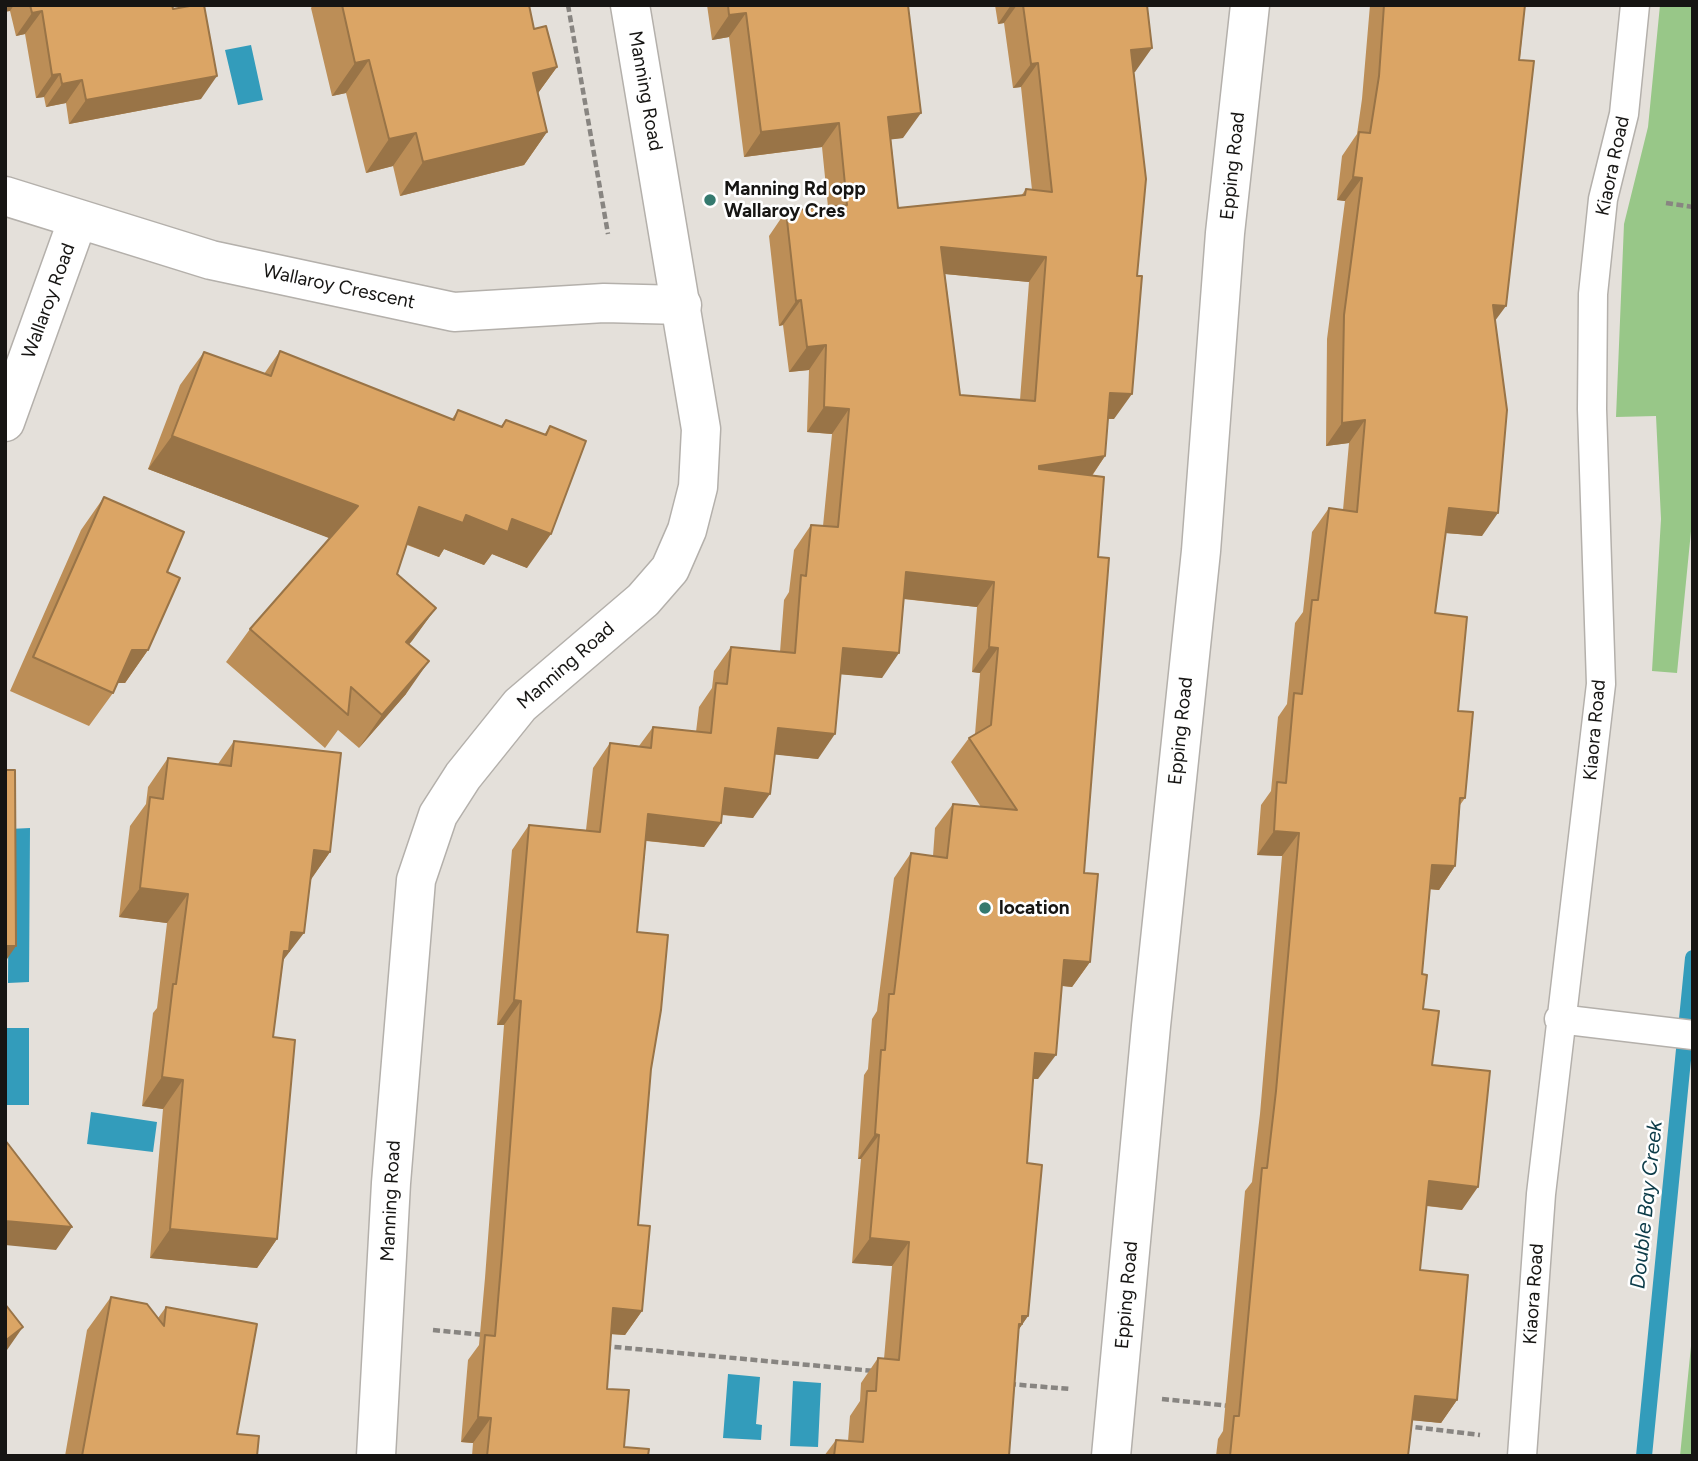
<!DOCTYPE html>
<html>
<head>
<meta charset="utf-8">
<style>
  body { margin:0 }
  #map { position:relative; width:1698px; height:1461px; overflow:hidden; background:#e4e0da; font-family:Figtree,sans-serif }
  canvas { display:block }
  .frame { position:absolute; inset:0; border:7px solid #161513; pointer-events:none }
</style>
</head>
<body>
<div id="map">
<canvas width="1698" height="1461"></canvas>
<div class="frame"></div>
</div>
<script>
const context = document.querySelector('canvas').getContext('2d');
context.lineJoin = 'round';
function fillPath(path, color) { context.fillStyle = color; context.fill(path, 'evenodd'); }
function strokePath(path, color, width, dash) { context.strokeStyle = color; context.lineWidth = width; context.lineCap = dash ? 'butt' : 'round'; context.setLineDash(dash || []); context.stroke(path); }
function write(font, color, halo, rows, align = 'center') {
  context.font = font + ' Figtree,sans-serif'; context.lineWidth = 5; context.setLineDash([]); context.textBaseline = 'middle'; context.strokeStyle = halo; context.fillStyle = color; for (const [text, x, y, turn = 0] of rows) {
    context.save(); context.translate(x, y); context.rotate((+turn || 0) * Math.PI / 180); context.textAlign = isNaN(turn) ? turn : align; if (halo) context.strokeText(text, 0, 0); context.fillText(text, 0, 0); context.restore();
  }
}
fillPath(new Path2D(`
  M1660,5H1693V511L1677,673L1652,671L1661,519L1656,416L1616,417L1624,224L1648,127Z
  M1693,1326V1456H1680Z`), '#98c788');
fillPath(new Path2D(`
  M251,45L263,100L238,105L225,50Z
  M30,828L29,982L8,983L9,829Z
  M5,1028H29V1105H5Z
  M91,1112L157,1122L153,1152L87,1144Z
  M728,1374L760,1377L756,1424L762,1425L761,1440L723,1438Z
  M793,1381L821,1383L818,1447L790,1446Z`), '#339cbb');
strokePath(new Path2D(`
  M1644,1456L1693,958`), '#339cbb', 16);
const lane = new Path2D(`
  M1559,1019L1693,1035
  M1522,1456L1541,1194L1601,684L1592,409L1593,294L1603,199L1624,114L1635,5`);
const street = new Path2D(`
  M5,196L211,260L454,312L604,303L682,305
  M5,422L78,219
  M1111,1456L1151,1026L1201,551L1225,233L1250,5`);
const secondary = new Path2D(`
  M376,1456L391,1183L416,880L438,815L463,776L520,705L643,600L670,569L687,530L698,487L701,429L630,5`);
strokePath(lane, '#b4b0ab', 31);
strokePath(street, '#b4b0ab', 41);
strokePath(secondary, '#b4b0ab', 41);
strokePath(new Path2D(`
  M568,5L608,234
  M1666,203L1693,207
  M433,1330L484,1335
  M604,1346L874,1371
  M1009,1384L1070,1389
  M1162,1399L1230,1406
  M1405,1426L1480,1435`), '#888581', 4.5, [7, 3.5]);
strokePath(lane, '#fff', 28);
strokePath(street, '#fff', 38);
strokePath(secondary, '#fff', 38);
fillPath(new Path2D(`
  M5,5H172L201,99L69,124L66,103L46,107L44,97L36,98L25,34L16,36L10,11Z
  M313,5H529L534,29L557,67L538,93L547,132L524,165L400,196L393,166L366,173L346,93L332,96L311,8Z
  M707,5H908L903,138L891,139L898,208L1021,196L1026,189L1032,190L1021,87L1013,88L1004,23L998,24L995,5H1147L1135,72H1134L1114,419H1108L1105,456L1092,476L1098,557L1084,873L1090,962L1072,987L1062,986L1038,1079H1033L1027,1163L1028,1316L1018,1330L1009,1456H824L836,1440L848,1441L850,1416L860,1401L861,1383L878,1358L884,1359L892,1266L852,1263L861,1159H858L864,1075L868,1069L872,1019L877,1011L894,878L911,853L933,856L935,828L953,804L981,807L951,762L969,738L975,734L980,673L972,672L977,607L903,599L882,678L841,674L818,759L775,754L753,818L722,815L704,847L646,841L637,932L651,1069L638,1225L642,1311L625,1335L611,1334L607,1389L624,1447L648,1456H472L473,1443L461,1442L468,1360L479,1345L485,1278L504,1025H497L512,850L529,825L586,830L593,768L610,743L639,746L653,727L696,732L699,707L712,688L714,671L731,647L780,652L784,600L789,592L794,550L811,525L823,526L832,434L807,432L809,370L789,372L783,325L779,326L769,236L786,211L828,207L822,147L744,157L729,37L712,40ZM945,274L1029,282L1020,400L960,395Z
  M1370,5H1525L1495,321L1482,536L1446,533L1435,613L1458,711L1465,798L1460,805L1455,866L1439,890L1430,889L1422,974L1423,1009L1432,1065L1462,1210L1426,1206L1420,1270L1457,1400L1441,1423L1412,1420L1408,1456H1216L1218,1439L1223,1431L1245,1191L1252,1182L1260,1114L1282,856L1257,855L1261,805L1271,791L1278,717L1287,704L1295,623L1303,612L1312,532L1329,508L1343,510L1349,443L1326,446L1327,339L1345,201L1337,200L1342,156L1357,134L1362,99Z
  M280,351L452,419L458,410L501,426L506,420L544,435L550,426L527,568L492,554L484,565L444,549L439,557L407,545L397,574L436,608L409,644L406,694L359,748L338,730L325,748L226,662L250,629L330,538L148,469L180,385L204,352L264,374Z
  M104,497L167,572L148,650L125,683H117L113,693L89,726L10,691L81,530Z
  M234,741L330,852L310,880L283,962L273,1037L277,1239L257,1268L150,1258L163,1109L142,1106L153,1013L157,1008L167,923L119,917L130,826L146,804L148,787L168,758L218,764Z
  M111,1297L158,1318L166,1307L237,1434L257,1456H65L87,1330Z`), '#bc8e57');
fillPath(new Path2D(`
  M5,5H14L10,11L5,12Z
  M1011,5H1017L1004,23L998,24Z
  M42,11L25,34L16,36L32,13Z
  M746,13L729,37L712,40L729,15Z
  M1152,48L1135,72L1114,75L1131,50Z
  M369,60L346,93L332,96L355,63Z
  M1038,63L1021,87L1013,88L1031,64Z
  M557,67L533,100V73Z
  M60,74L44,97L36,98L52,75Z
  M217,76L201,99L69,124L86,100Z
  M82,80L66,103L46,107L62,84Z
  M921,113L903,138L871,142L888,117Z
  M839,123L822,147L744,157L761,132Z
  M547,132L524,165L400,196L423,162Z
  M416,133L393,166L366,173L389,139Z
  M1353,177L1362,178L1345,201L1337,200Z
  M941,247L1046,257L1029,282L924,272Z
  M801,300L783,325L779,326L796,301Z
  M1493,305L1506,306L1489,329Z
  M826,345L809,370L789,372L807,347Z
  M1110,393L1132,394L1114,419L1093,418Z
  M824,407L849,409L832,434L807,432Z
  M1365,420L1349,443L1326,446L1342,423Z
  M172,436L358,506L334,540L148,469Z
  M1105,456L1088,481L1022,490L1039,466Z
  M419,507L512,519L551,534L527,568L492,554L484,565L444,549L439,557L396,540Z
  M1449,508L1498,513L1482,536L1433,532Z
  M906,572L994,582L977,607L888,597Z
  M436,608L412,641L382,675L406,642Z
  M989,647L998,648L980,673L972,672Z
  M843,648L899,653L882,678L826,673Z
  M132,650H148L125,683H108Z
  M429,661L406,694L359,748L382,715Z
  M778,728L835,734L818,759L760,753Z
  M725,788L770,794L753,818L708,813Z
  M648,814L721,823L704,847L631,839Z
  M1274,831L1299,833L1282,856L1257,855Z
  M314,850L330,852L310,881Z
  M1432,865L1455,866L1439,890L1416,888Z
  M140,888L188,894L167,923L119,917Z
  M291,932L304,933L268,980Z
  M5,946H16L5,962Z
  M1064,960L1090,962L1072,987L1047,984Z
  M514,1000L521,1001L504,1025H497Z
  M1035,1053L1056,1055L1038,1079L1017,1078Z
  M162,1077L183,1080L163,1109L142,1106Z
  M875,1134L879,1135L861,1159H858Z
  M1429,1181L1478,1187L1462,1210L1413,1204Z
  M5,1221L72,1227L56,1250L5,1245Z
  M170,1229L277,1239L257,1268L150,1258Z
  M870,1238L909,1242L892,1266L852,1263Z
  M613,1308L642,1311L625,1335L595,1333Z
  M1022,1316H1028L1011,1341Z
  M23,1327L7,1350L5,1351V1341Z
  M1415,1396L1457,1400L1441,1423L1399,1419Z
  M478,1417L491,1418L473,1443L461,1442Z`), '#997447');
const building = new Path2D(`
  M30,5H172L173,9L195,5H204L217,76L86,100L82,80L62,84L60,74L52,75L42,11L32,13Z
  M342,5H529L534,29L546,26L557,67L533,73L547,132L423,162L416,133L389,139L369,60L355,63Z
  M728,5H908L921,113L888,117L898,208L1025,195L1026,189L1052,192L1038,63L1031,64L1023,5H1147L1152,48L1131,50L1146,179L1137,276H1142L1132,394L1110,393L1105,456L1039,466V469L1104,477L1098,557L1109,558L1084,873L1098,874L1090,962L1064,960L1056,1055L1035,1053L1027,1163L1042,1165L1028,1316H1022V1324H1019L1009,1456H834L836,1440L863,1442L867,1391H876L878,1358L899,1360L909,1242L870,1238L879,1135L875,1134L881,1050H885L889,994H894L911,853L947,858L953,804L1017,810L969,738L991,725L998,648L989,647L994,582L906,572L899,653L843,648L835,734L778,728L770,794L725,788L721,823L648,814L637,932L668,935L661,1010L651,1069L638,1225L650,1226L642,1311L613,1308L607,1389L629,1390L624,1447L649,1449L648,1456H487L491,1418L478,1417L485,1335L495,1336L502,1253L521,1001L514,1000L529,825L600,832L610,743L651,748L653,727L711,733L716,683L727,684L731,647L795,653L801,575L806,576L811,525L838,527L849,409L824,407L826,345L807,347L801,300L796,301L786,211L847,205L839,123L761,132L746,13L729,15ZM941,247L1046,257L1035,401L960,395Z
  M1384,5H1525L1519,60L1534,61L1506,306L1493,305L1507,410L1498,513L1449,508L1435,613L1467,617L1458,711L1473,712L1465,798H1460L1455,866L1432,865L1422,974L1427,975L1423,1009L1439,1011L1432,1065L1490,1071L1478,1187L1429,1181L1420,1270L1468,1275L1457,1400L1415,1396L1408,1456H1230L1234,1416H1239L1262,1168H1267L1276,1091L1299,833L1274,831L1277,782L1286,783L1294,693L1302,694L1312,600H1318L1329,508L1357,512L1365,420L1342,423L1344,315L1362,178L1353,177L1359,132L1370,133L1379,76Z
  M280,351L454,420L458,410L502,427L506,420L546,435L550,426L586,441L551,534L512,519L508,532L466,515L463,523L419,507L397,574L436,608L406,642L429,661L382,715L351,687L348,715L250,629L358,506L172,436L204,352L271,376Z
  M104,497L184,532L167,572L180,578L148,650H132L113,693L33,657Z
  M234,741L341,753L330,852L314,850L304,933L291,932L289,951H284L273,1037L295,1040L277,1239L170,1229L183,1080L162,1077L173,984H176L188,894L140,888L150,797L163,799L168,758L231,766Z
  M5,770H15L16,946H5Z
  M5,1140L72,1227L5,1221Z
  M111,1297L147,1304L164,1326L166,1307L257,1324L237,1434L259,1436L257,1456H82Z
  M5,1304L23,1327L5,1341Z`);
fillPath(building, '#dba565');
strokePath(building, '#997447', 2);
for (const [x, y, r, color] of [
  [710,200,7,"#34796e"],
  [985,908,7,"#34796e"]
]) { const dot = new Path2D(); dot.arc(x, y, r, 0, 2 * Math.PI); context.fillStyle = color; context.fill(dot); strokePath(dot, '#fff', 2.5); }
write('19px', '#161513', '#fff', [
  ["Manning Road",645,91,80],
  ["Epping Road",1233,166,-84],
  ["Kiaora Road",1613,166,-78],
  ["Wallaroy Crescent",339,287,12],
  ["Wallaroy Road",49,301,-70],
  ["Manning Road",566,666,-41],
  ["Kiaora Road",1595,730,-85],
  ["Epping Road",1181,731,-84],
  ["Manning Road",391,1201,-87],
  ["Kiaora Road",1534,1294,-86],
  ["Epping Road",1127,1295,-85]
]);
write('bold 19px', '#161513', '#fff', [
  ["Manning Rd opp",724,189],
  ["Wallaroy Cres",724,211],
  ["location",999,908]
], 'left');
write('italic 21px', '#0d3c49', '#fff', [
  ["Double Bay Creek",1647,1205,-84]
]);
</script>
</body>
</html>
